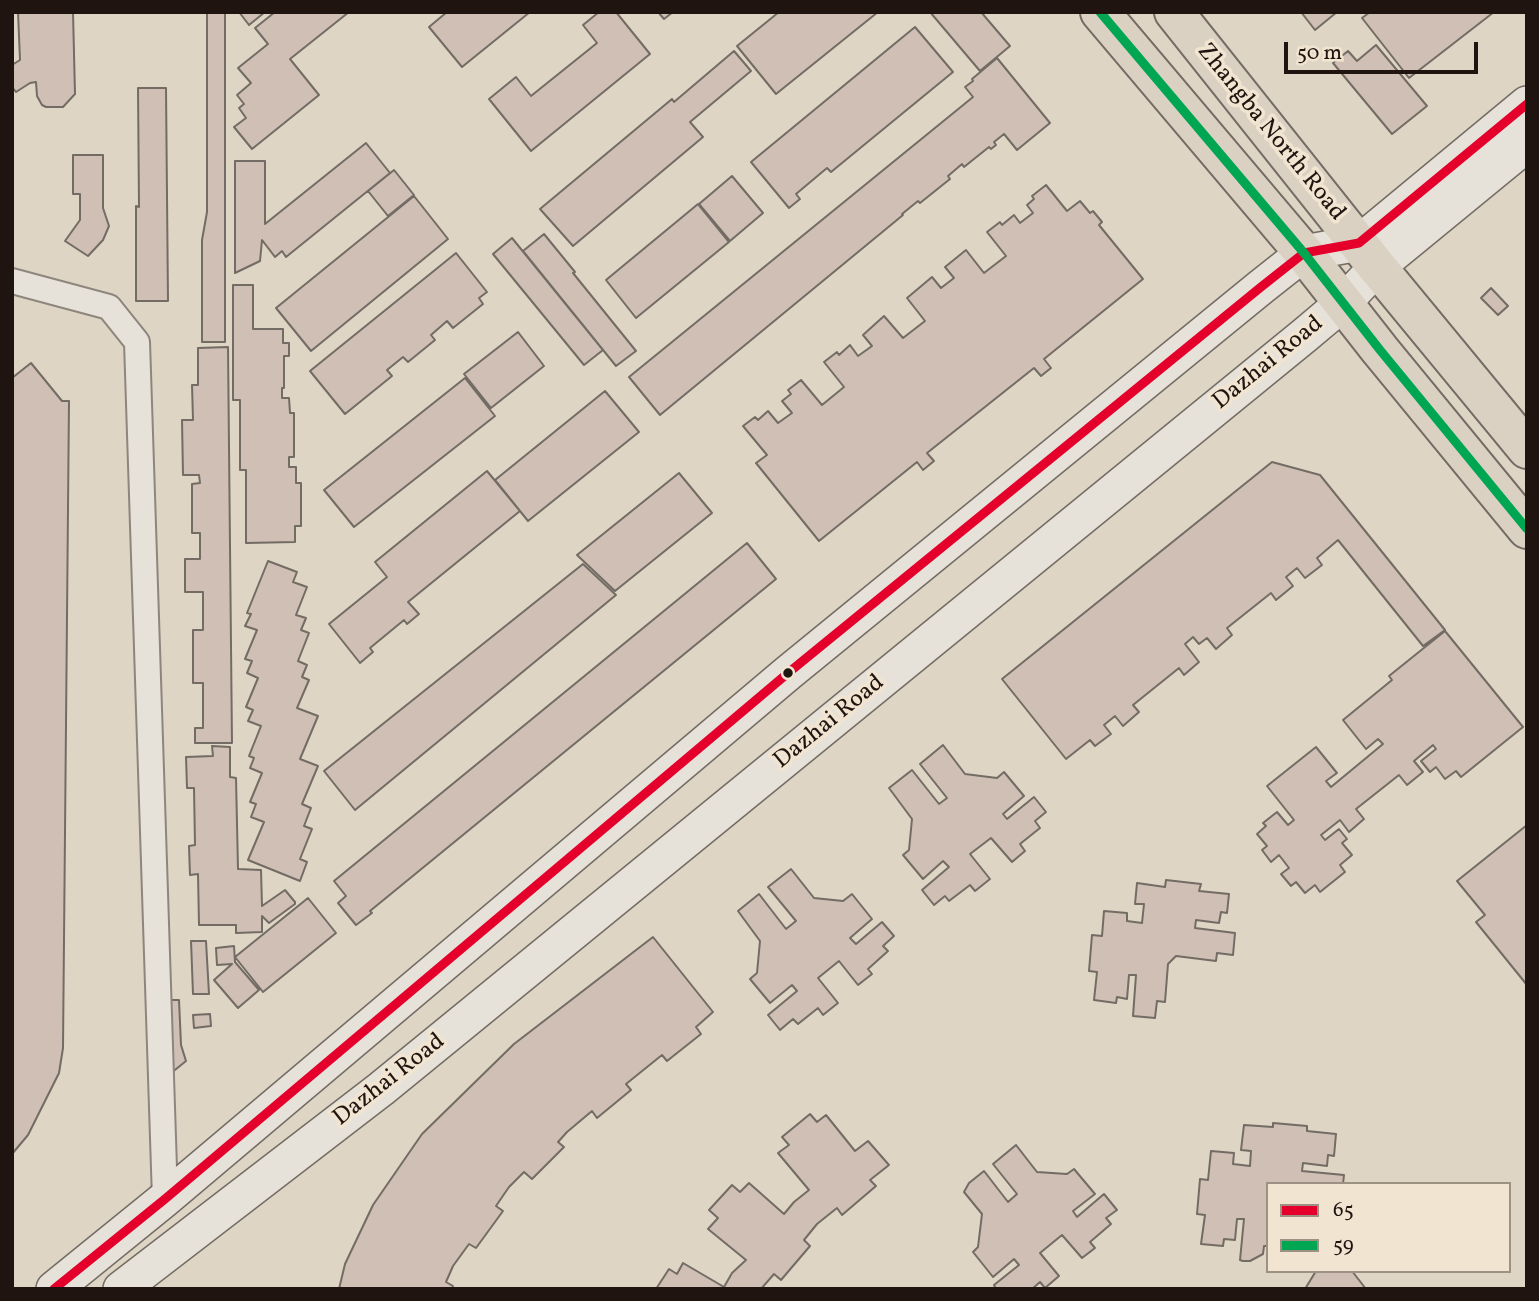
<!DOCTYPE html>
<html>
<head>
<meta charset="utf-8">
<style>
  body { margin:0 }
  #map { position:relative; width:1539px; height:1301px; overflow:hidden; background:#dfd5c5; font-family:Vollkorn,serif }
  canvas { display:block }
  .frame { position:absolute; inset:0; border:14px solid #201410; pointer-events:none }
  .legend { position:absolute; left:1266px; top:1182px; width:245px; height:91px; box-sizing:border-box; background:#f1e5d2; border:2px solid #9d9184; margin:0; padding:9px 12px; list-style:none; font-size:21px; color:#201410 }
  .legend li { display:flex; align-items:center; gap:14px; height:35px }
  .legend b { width:35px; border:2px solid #9d9184 }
  .scale { position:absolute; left:1284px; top:42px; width:194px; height:32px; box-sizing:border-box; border:4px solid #201410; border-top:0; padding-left:9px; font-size:21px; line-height:24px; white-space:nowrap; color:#201410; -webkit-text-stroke:5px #f1e5d2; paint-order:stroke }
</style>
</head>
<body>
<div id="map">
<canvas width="1539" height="1301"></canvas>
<div class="frame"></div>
<ul class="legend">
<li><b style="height:9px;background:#e4002b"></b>65</li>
<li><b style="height:9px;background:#00a651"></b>59</li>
</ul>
<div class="scale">50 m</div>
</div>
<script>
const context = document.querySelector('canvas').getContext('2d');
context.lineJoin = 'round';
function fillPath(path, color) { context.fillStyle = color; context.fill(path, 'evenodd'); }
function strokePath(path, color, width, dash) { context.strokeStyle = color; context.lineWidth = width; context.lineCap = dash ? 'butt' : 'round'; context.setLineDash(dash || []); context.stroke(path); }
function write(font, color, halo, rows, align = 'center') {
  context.font = font + ' Vollkorn,serif'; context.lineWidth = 7; context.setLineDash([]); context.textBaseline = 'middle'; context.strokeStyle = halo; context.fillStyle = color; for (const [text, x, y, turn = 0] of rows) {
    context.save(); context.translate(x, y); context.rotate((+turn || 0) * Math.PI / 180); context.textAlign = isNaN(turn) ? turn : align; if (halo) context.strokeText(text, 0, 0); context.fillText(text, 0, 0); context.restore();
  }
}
const building = new Path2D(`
  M18,12H73L75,94L63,107H46L42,105L37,96L36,82L30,83L16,92L12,87V65L20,60Z
  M207,12H225V342H202V240L207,212Z
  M239,12H265L249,25Z
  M275,12H349L290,59L319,95L252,149L234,127L246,118L239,108L244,104L237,95L251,83L238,68L268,44L255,28Z
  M447,12H530L462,67L429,27Z
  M599,12H616L650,54L531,151L489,99L516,77L531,96L597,43L583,25Z
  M658,12H673L664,19Z
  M779,12H878L776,94L737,46Z
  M930,12H981L1010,46L980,71Z
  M1301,12H1337L1315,30Z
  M1370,12H1494L1409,78L1362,18Z
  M915,27L953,72L831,172L827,168L796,194L800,199L789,208L751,162Z
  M1376,45L1427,106L1392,134L1333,63L1348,51L1357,61Z
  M734,51L751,71L690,122L703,137L573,246L540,209L672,99L674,102Z
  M997,58L1050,123L1017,150L1004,134L994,142L996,145L991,149L989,147L964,167L962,164L948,176L950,179L920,203L918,201L902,214L903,215L660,415L629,377L973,97L965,87L973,81L972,79Z
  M138,88H166L168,301H136V206L139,207Z
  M366,143L390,173L286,257L282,251L275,257L262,240L260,261L235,273V161H265V224Z
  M73,155H103V208L109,226L103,240L88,256L65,241L80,220V194H73Z
  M394,170L414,195L388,216L368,191Z
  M732,176L763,213L730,241L699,204Z
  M1046,185L1067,211L1080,201L1090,213L1093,211L1102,222L1099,225L1143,279L1044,359L1051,368L1041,376L1034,368L927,453L934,461L923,470L917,462L819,541L756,463L767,455L743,426L755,417L758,420L768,411L778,423L792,413L782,401L791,394L788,390L801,380L822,405L844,387L824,362L837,352L839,355L850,345L858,356L872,346L863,335L884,316L903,338L925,321L907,298L932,277L941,288L954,278L945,267L966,250L984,273L1006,256L987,232L1000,222L1002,225L1014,215L1020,223L1033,213L1027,205L1034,199L1032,196Z
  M414,196L448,239L311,351L276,308Z
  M698,204L729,242L636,318L606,280Z
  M544,234L575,272L573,273L636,351L616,366L523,251Z
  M512,238L603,350L584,365L493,254Z
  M456,253L487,292L479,298L483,304L453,328L447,321L431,335L435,340L408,362L403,357L387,370L392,376L345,414L310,371Z
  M233,285H253V329H283V343H289V356H284V388H282V398H289L290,413H294V457H289V467H296V483H301V526H295V542L246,543V470H240V400H233Z
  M1491,288L1508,306L1498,315L1481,298Z
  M518,332L544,366L491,408L464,374Z
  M228,347L232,743H195V728H203V683H193V630H203V592H185V559H200V533H192V484L200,483L199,475H183L182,420H193L192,385H198V348Z
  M31,363L62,401H69L63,1048L59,1073L28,1135L12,1154V378Z
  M465,378L495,416L354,527L324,490Z
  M605,391L639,432L528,521L495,480Z
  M1272,462L1320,475L1445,630L1423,646L1338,540L1317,558L1322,565L1305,578L1297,568L1286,577L1293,586L1276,600L1271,593L1227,628L1232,635L1216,649L1207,638L1199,644L1193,637L1185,644L1199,662L1184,675L1179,668L1133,705L1139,712L1123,726L1115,716L1104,725L1111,734L1095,746L1090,740L1066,759L1002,679Z
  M487,471L520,511L408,602L419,614L407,624L404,620L370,648L373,652L360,663L329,624L387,577L375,562Z
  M679,473L712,513L615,591L577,555Z
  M747,543L776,579L370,911L372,913L356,925L338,903L346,896L334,881Z
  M268,561L297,572L293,582L307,587L296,615L306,618L301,630L309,633L298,661L307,665L302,677L309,680L297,708L318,716L300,759L318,766L302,804L311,808L304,826L312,829L300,859L307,862L300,881L248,860L264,822L251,817L256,804L250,802L262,773L250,768L254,758L249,756L261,726L248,721L253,710L246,707L258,678L247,673L252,661L245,659L257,630L245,626L251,614L247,613Z
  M583,564L616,595L355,810L324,771Z
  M1445,631L1523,727L1461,777L1456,771L1445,779L1436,767L1430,772L1421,761L1436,749L1433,745L1414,761L1423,772L1407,785L1399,775L1356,809L1364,819L1349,832L1340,820L1321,835L1325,840L1339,829L1347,839L1342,843L1352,855L1340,865L1345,872L1320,892L1315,885L1305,893L1296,882L1291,886L1281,874L1289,868L1279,855L1271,862L1262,850L1267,846L1257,834L1266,826L1263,823L1277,812L1288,825L1294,820L1267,786L1316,747L1337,773L1326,781L1331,787L1383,744L1378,739L1366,749L1343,720L1392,680L1389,676Z
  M943,745L965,774L997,778L1004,772L1024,796L1003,814L1007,819L1034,797L1046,812L1035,821L1040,828L1020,844L1025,851L1012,862L991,838L970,854L990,879L975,891L970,885L949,901L945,896L934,905L922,890L949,867L943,861L923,879L903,855L909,850L912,819L889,788L912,770L939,804L947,798L920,764Z
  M212,746L230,747V777L236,778L238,869L261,870L262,906L285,890L295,902V904L269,923L262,916V932L236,933V925H199L198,874L190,875L189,846L195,845L194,788H187L186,757L213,756Z
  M1527,825V985L1476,922L1485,915L1457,881Z
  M791,869L814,898L843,901L852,894L872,919L850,938L856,944L882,922L894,936L883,946L888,951L868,969L872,974L858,985L839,961L818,978L838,1003L823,1015L818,1008L798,1024L793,1019L780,1030L768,1015L797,991L792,985L770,1003L750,979L757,973L760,941L738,911L759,894L786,929L796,921L768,887Z
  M1166,880L1201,884L1199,891L1229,894L1227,913L1221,912L1219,923L1196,920L1195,928L1235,933L1233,955L1217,953L1216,961L1176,956L1168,964L1165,1002L1157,1001L1155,1018L1133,1016L1136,975H1129L1127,999L1117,997L1116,1003L1094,1000L1097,972L1089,971L1092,935L1102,936L1104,911L1127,913V921L1142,923L1144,904H1135L1137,883L1165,887Z
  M308,898L336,933L263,992L235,957Z
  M653,937L713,1012L696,1027L701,1034L667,1061L662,1055L626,1084L631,1090L597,1118L592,1111L567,1132L558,1142L564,1147L532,1179L524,1172L509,1187L496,1206L503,1211L476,1248L469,1244L453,1266L446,1282L453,1286L452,1289H339L345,1264L373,1205L422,1134L514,1044Z
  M191,941H206L209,994H193Z
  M234,946L235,962L259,990L238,1008L214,980L232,964L217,965L216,948Z
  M170,1000H179L181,1045L186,1061L170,1074Z
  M210,1014L211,1026L194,1028L193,1015Z
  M810,1114L817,1122L826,1115L855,1151L868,1141L889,1165L870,1180L876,1186L842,1215L837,1208L817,1224L804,1240L810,1246L781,1280L774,1274L761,1289H656L669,1269L677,1274L683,1263L724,1287L732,1273L746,1260L708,1229L718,1218L709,1210L732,1185L740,1192L749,1183L784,1214L794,1202L809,1190L778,1153L789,1145L782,1137Z
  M1273,1123L1307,1126V1131L1336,1134L1334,1156L1328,1155L1327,1166L1303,1163L1302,1171L1344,1175L1343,1184H1268V1246H1264L1263,1254L1250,1261H1243L1240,1260L1244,1219H1237L1235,1240L1224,1239L1223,1246L1201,1244L1205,1215L1197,1214L1200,1179L1208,1180L1211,1151L1234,1153L1233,1164L1250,1166L1251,1151L1241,1150L1244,1125L1273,1127Z
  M1016,1145L1037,1172L1067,1174L1074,1169L1095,1194L1073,1211L1077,1217L1104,1194L1117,1210L1106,1218L1111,1224L1090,1242L1095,1248L1082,1258L1062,1235L1040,1253L1059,1276L1045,1288L1040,1282L1032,1289H996L994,1285L1019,1265L1014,1259L993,1277L973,1252L978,1247L982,1214L964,1192L969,1183L984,1171L1008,1202L1017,1194L993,1164Z
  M1316,1271H1352L1366,1289H1305Z`);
fillPath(building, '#cfbfb5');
strokePath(building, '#736c64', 2);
const minor = new Path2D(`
  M12,281L109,307L137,342L165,1199`);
const secondary = new Path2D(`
  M54,1289L165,1199L788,673L1261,287L1304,253L1359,243L1527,104
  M121,1289L381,1089L1305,335L1343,303L1377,267L1527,144`);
const primary = new Path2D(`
  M1100,12L1304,253L1380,350L1527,529
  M1174,12L1377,267L1527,449`);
strokePath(minor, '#8d867d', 28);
strokePath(secondary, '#736c64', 38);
strokePath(primary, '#736c64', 42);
strokePath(minor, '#e6e1d9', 24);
strokePath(secondary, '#e6e1d9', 35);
strokePath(primary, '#dad1c3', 38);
strokePath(new Path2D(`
  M54,1289L165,1199L788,673L1261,287L1304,253L1359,243L1527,104`), '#e4002b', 9);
strokePath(new Path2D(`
  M1100,12L1304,253L1380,350L1527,529`), '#00a651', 9);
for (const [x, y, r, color] of [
  [788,673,6,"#201410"]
]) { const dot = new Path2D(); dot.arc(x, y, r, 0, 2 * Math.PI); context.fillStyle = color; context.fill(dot); strokePath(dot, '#f1e5d2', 2.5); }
write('24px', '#201410', '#f1e5d2', [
  ["Zhangba North Road",1270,133,51],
  ["Dazhai Road",1269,364,-39],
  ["Dazhai Road",830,723,-39],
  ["Dazhai Road",390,1081,-38]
]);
</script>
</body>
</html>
